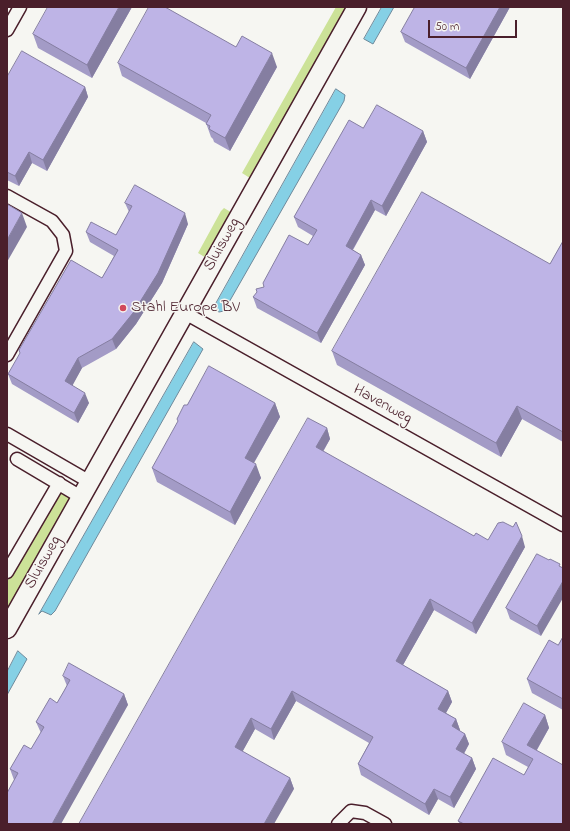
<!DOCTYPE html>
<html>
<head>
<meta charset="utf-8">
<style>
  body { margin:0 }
  #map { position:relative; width:570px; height:831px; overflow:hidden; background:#f6f6f2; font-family:"Indie Flower",sans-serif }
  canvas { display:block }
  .frame { position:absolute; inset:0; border:8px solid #4a1f2b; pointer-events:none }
  .scale { position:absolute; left:428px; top:20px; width:89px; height:18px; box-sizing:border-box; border:2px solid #4a1f2b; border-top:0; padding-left:5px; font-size:12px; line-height:14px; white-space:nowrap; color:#4a1f2b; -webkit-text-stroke:3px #f6f6f2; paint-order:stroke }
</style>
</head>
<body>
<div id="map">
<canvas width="570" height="831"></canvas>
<div class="frame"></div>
<div class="scale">50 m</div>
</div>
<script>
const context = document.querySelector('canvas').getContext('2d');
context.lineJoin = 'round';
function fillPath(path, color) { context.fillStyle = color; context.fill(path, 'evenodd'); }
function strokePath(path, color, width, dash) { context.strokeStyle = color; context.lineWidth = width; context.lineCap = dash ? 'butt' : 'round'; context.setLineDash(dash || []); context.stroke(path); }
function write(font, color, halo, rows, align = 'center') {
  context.font = font + ' "Indie Flower",sans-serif'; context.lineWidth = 3; context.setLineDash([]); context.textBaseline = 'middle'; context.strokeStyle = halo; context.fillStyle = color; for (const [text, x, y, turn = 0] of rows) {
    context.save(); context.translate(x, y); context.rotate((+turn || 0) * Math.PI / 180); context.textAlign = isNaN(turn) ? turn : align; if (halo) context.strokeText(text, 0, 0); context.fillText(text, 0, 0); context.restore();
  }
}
fillPath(new Path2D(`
  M336,7H350L253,180L242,173Z
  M224,208L234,214L208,259L198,253L221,211Z
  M63,492L69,497L70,503L7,613V582L57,495Z`), '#cce298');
const water = new Path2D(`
  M382,7H394L373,44L364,39Z
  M336,89L345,95L344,101L224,311L219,312L213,309Z
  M194,342L203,349L55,611L51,615L42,611L39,614Z
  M18,651L27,659L7,695V672Z`);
fillPath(water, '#85d0e5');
strokePath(water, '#6d899b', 1);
const street = new Path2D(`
  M7,30L20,7
  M7,196L52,221L63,235L66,251L7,355
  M185,313L563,525
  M7,434L90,482
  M17,459L81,497
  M7,572L59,483
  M338,824L351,811L365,813L385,824`);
const secondary = new Path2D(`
  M7,629L357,7`);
strokePath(street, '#4a1f2b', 15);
strokePath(secondary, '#4a1f2b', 21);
strokePath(street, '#f6f6f2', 12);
strokePath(secondary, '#f6f6f2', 18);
fillPath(new Path2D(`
  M132,7L92,78L38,48L33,34Z
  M415,7H510L470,79L405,42L401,32Z
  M236,47L277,67L230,151L214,142L213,139L211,137L206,123L122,76L118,63Z
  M7,77L85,87L88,97L47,171L32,163L19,186L7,180Z
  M363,128L423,131L427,142L386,216L375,210L353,250L361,255L365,265L321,343L257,308L253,297L264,287L308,245L313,236L298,227L294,217Z
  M125,203L188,224L162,283L136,324L116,349L82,368L72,385L89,403L78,423L12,384L8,374L102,278L114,256L90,242L86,232L116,235L129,212Z
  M563,241V442L522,419L501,457L337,365L332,351L550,264Z
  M275,403L280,417L254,463L261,478L235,525L157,482L152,468Z
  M327,428L330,439L323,452L474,536L488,540L525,547L476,634L434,610L403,665L448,691L452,702L446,713L456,719L460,730V731L465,734L469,744L464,754L472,758L476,769L454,808L438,799L429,815L361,775L358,764L369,743L296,701L274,740L255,729L242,752L290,778L294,789L79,824Z
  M537,554L541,636L510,619L506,608Z
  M563,637V710L532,693L527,679L558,645Z
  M63,676L124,694L128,705L14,780L10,769L31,749L41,733L36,722L57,703L67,686Z
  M545,715L549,728L537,750L563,824H460L458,821L524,775L528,767L506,755L502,742Z`), '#a39bc6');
fillPath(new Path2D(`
  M119,7H132L92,78L87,65Z
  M500,7H510L470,79L466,68Z
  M272,53L277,67L230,151L225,138Z
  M85,87L88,97L47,171L43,160Z
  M423,131L427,142L386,216L382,206Z
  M29,152L32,163L19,186L15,176Z
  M371,200L375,210L349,256L346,246Z
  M22,213L27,227L7,262V240Z
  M185,213L188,224L162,283L136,324L116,349L112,339Z
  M361,255L365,265L321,343L317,333Z
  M78,358L82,368L69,392L65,381Z
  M85,393L89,403L78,423L74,413Z
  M275,403L280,417L249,471L245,458Z
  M517,406L522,419L501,457L496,443Z
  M327,428L330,439L319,458L316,447Z
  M256,464L261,478L235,525L230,512Z
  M522,536L525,547L476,634L472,623Z
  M563,581V598L541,636L537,626Z
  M430,599L434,610L399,672L396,661Z
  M292,691L296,701L274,740L271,729Z
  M448,691L452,702L442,720L438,709Z
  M124,694L128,705L61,824H52Z
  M545,715L549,728L532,758L527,745Z
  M251,718L255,729L239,758L235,747Z
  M456,719L460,730L456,737L452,726Z
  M465,734L469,744L460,760L456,749Z
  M472,758L476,769L454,808L450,797Z
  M290,778L294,789L274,824H264Z
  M434,789L438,799L429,815L425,804Z`), '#857ea1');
const building = new Path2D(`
  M48,7H119L87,65L33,34Z
  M149,7H165L236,47L242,36L272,53L225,138L209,129L210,126L206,124L211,115L118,63Z
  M415,7H500L466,68L401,32Z
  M22,51L85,87L43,160L29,152L15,176L7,172V77Z
  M377,105L423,131L382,206L371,200L346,246L361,255L317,333L253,297L257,292L256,289L264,287L263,283L289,235L308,245L317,230L294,217L349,120L363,128Z
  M135,185L185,213L158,273L133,313L112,339L78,358L65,381L85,393L74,413L8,374L20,353L19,350L71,260L102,278L118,250L86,232L91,222L116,235L132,206L125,203Z
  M422,192L550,264L563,241V432L517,406L496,443L332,351Z
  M7,204L22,213L7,240Z
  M209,366L275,403L245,458L256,464L230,512L152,468L178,421L177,419L184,405H187Z
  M308,418L327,428L316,447L474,536L476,533L488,540L498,523L503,522L513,527L516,522L522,536L472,623L430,599L396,661L448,691L438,709L456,719L452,726L465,734L456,749L472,758L450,797L434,789L425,804L358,764L373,737L292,691L271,729L251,718L235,747L290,778L264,824H79Z
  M537,554L549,560L550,559L560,564L559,566L563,568V581L537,626L506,608Z
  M563,637V699L527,679L549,640L558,645Z
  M69,663L124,694L52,824H7V793L18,773L10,769L24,745L31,749L44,727L36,722L50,698L57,703L64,691L70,680L63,676Z
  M524,703L545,715L527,745L563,765V824H464L458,821L493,758L524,775L533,759L502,742Z`);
fillPath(building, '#beb4e6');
strokePath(building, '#857ea1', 1);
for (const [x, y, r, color] of [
  [123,308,4,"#d1495b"]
]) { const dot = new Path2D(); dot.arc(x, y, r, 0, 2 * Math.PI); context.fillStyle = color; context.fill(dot); strokePath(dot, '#f6f6f2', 1.5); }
write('16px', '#4a1f2b', '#f6f6f2', [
  ["Sluisweg",223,245,-61],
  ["Havenweg",382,405,29],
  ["Sluisweg",44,563,-61]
]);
write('16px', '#4a1f2b', '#f6f6f2', [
  ["Stahl Europe BV",131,308]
], 'left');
</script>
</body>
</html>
